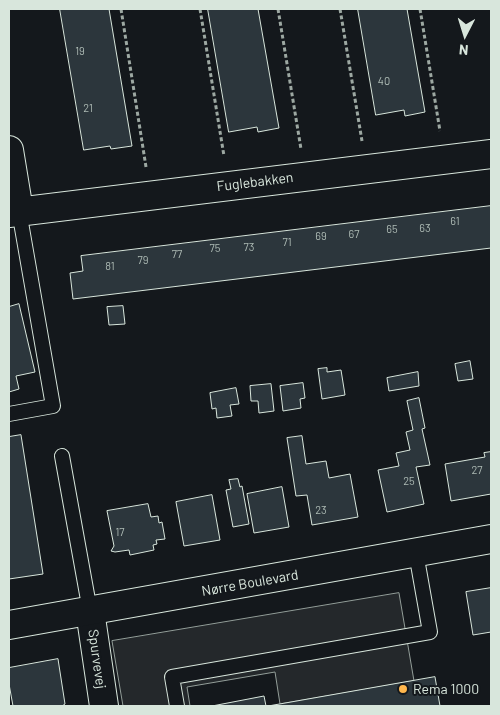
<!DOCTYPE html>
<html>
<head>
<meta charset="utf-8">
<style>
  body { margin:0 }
  #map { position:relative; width:500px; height:715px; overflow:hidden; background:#14181c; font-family:Barlow,sans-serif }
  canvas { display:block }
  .frame { position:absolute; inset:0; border:10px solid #d8e6dc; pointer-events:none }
  .north { position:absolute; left:440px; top:10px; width:50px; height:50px; -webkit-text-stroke:4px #14181c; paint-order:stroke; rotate:185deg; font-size:14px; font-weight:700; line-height:20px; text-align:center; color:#d8e6dc }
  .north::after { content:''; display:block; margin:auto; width:18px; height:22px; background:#d8e6dc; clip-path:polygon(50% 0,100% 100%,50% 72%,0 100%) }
</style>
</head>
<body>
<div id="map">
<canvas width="500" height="715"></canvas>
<div class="frame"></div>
<div class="north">N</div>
</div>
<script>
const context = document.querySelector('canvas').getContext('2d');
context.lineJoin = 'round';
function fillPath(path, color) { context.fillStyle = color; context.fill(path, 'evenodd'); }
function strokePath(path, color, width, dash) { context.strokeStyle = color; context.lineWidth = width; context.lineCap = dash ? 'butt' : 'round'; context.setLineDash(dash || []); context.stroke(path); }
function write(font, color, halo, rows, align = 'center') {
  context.font = font + ' Barlow,sans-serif'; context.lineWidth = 4; context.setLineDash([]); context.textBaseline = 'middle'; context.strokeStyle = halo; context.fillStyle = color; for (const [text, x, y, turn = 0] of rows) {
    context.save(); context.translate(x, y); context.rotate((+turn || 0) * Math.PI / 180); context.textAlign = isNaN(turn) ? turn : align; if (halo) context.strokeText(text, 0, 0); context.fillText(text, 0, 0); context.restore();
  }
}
const parking = new Path2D(`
  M399,593L414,681L280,704L275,672L187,687L190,706H123L112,641Z`);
fillPath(parking, '#24282b');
strokePath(parking, '#939e99', 1);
const building = new Path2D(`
  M60,9H109L132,146L111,149L110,146L84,150Z
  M208,9H258L279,128L258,132L257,127L229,132Z
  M358,9H407L425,112L405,116L404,110L376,115Z
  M491,206V248L73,299L70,273L83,271L81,256Z
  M19,304L35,372L16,376L19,389L9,392V307Z
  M123,306L125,324L109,325L107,307Z
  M470,361L473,379L458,381L455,364Z
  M327,368V372L341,370L345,395L322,399L318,369Z
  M418,372L419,386L389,391L387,378Z
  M303,383L305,398L300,399L301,408L283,411L280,386Z
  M271,384L274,411L259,413L258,401H251L250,386Z
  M236,388L239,404L230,405L232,416L217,418L216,408L212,409L210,393Z
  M419,398L425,428L422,429L430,465L416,467L424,504L387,512L378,470L399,466L396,453L410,450L406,432L413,430L407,401Z
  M21,435L43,574L9,579V437Z
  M302,436L306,464L326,461L329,478L350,474L358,517L312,525L307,495L296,496L287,438Z
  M491,452V494L451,501L445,464L485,457L484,453Z
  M238,479L240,487L242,486L249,524L233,527L226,490L231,489L229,480Z
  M282,487L289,527L254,533L247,494Z
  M212,495L220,540L184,546L176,502Z
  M148,504L151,517L158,516L159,523L162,522L165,539L156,540L157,544L153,545L154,550L130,555L129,550L115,552L111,551L114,546L107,511Z
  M491,588V632L473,635L466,592Z
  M58,659L65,704L62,706H13L9,684V668Z
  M435,677L440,706H212L264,696L266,706Z`);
fillPath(building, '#2c363c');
strokePath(building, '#d8e6dc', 1);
const service = new Path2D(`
  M9,414L53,406L19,211
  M62,456L90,611
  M177,706L172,677L430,632L416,553`);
const minor = new Path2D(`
  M9,150L19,211
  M9,213L491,154
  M90,611L104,706`);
const tertiary = new Path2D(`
  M9,625L491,539`);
strokePath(service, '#d8e6dc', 16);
strokePath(minor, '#d8e6dc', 30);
strokePath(tertiary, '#d8e6dc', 30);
strokePath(new Path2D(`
  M121,9L146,167
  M200,9L224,156
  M278,9L301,149
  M340,9L362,141
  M420,9L440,131`), '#9da8a2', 3, [4, 2.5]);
strokePath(service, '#14181c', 14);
strokePath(minor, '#14181c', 28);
strokePath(tertiary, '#14181c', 28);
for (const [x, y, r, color] of [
  [403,689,5,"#ffb74d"]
]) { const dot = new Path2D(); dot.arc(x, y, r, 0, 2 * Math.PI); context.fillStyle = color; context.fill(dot); strokePath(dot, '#14181c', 2); }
write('11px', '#adbab4', null, [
  ["19",80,51],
  ["40",384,81],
  ["21",88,108],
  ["61",455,221],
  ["63",425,228],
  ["65",392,229],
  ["67",354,234],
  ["69",321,236],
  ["71",287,242],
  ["73",249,247],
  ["75",215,248],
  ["77",177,254],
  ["79",143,260],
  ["81",110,266],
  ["27",477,470],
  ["25",409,481],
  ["23",321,510],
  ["17",120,532]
]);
write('14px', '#d8e6dc', '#14181c', [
  ["Fuglebakken",255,182,-7],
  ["Nørre Boulevard",250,583,-10],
  ["Spurvevej",97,659,82]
]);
write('14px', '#d8e6dc', '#14181c', [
  ["Rema 1000",413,689]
], 'left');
</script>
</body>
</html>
